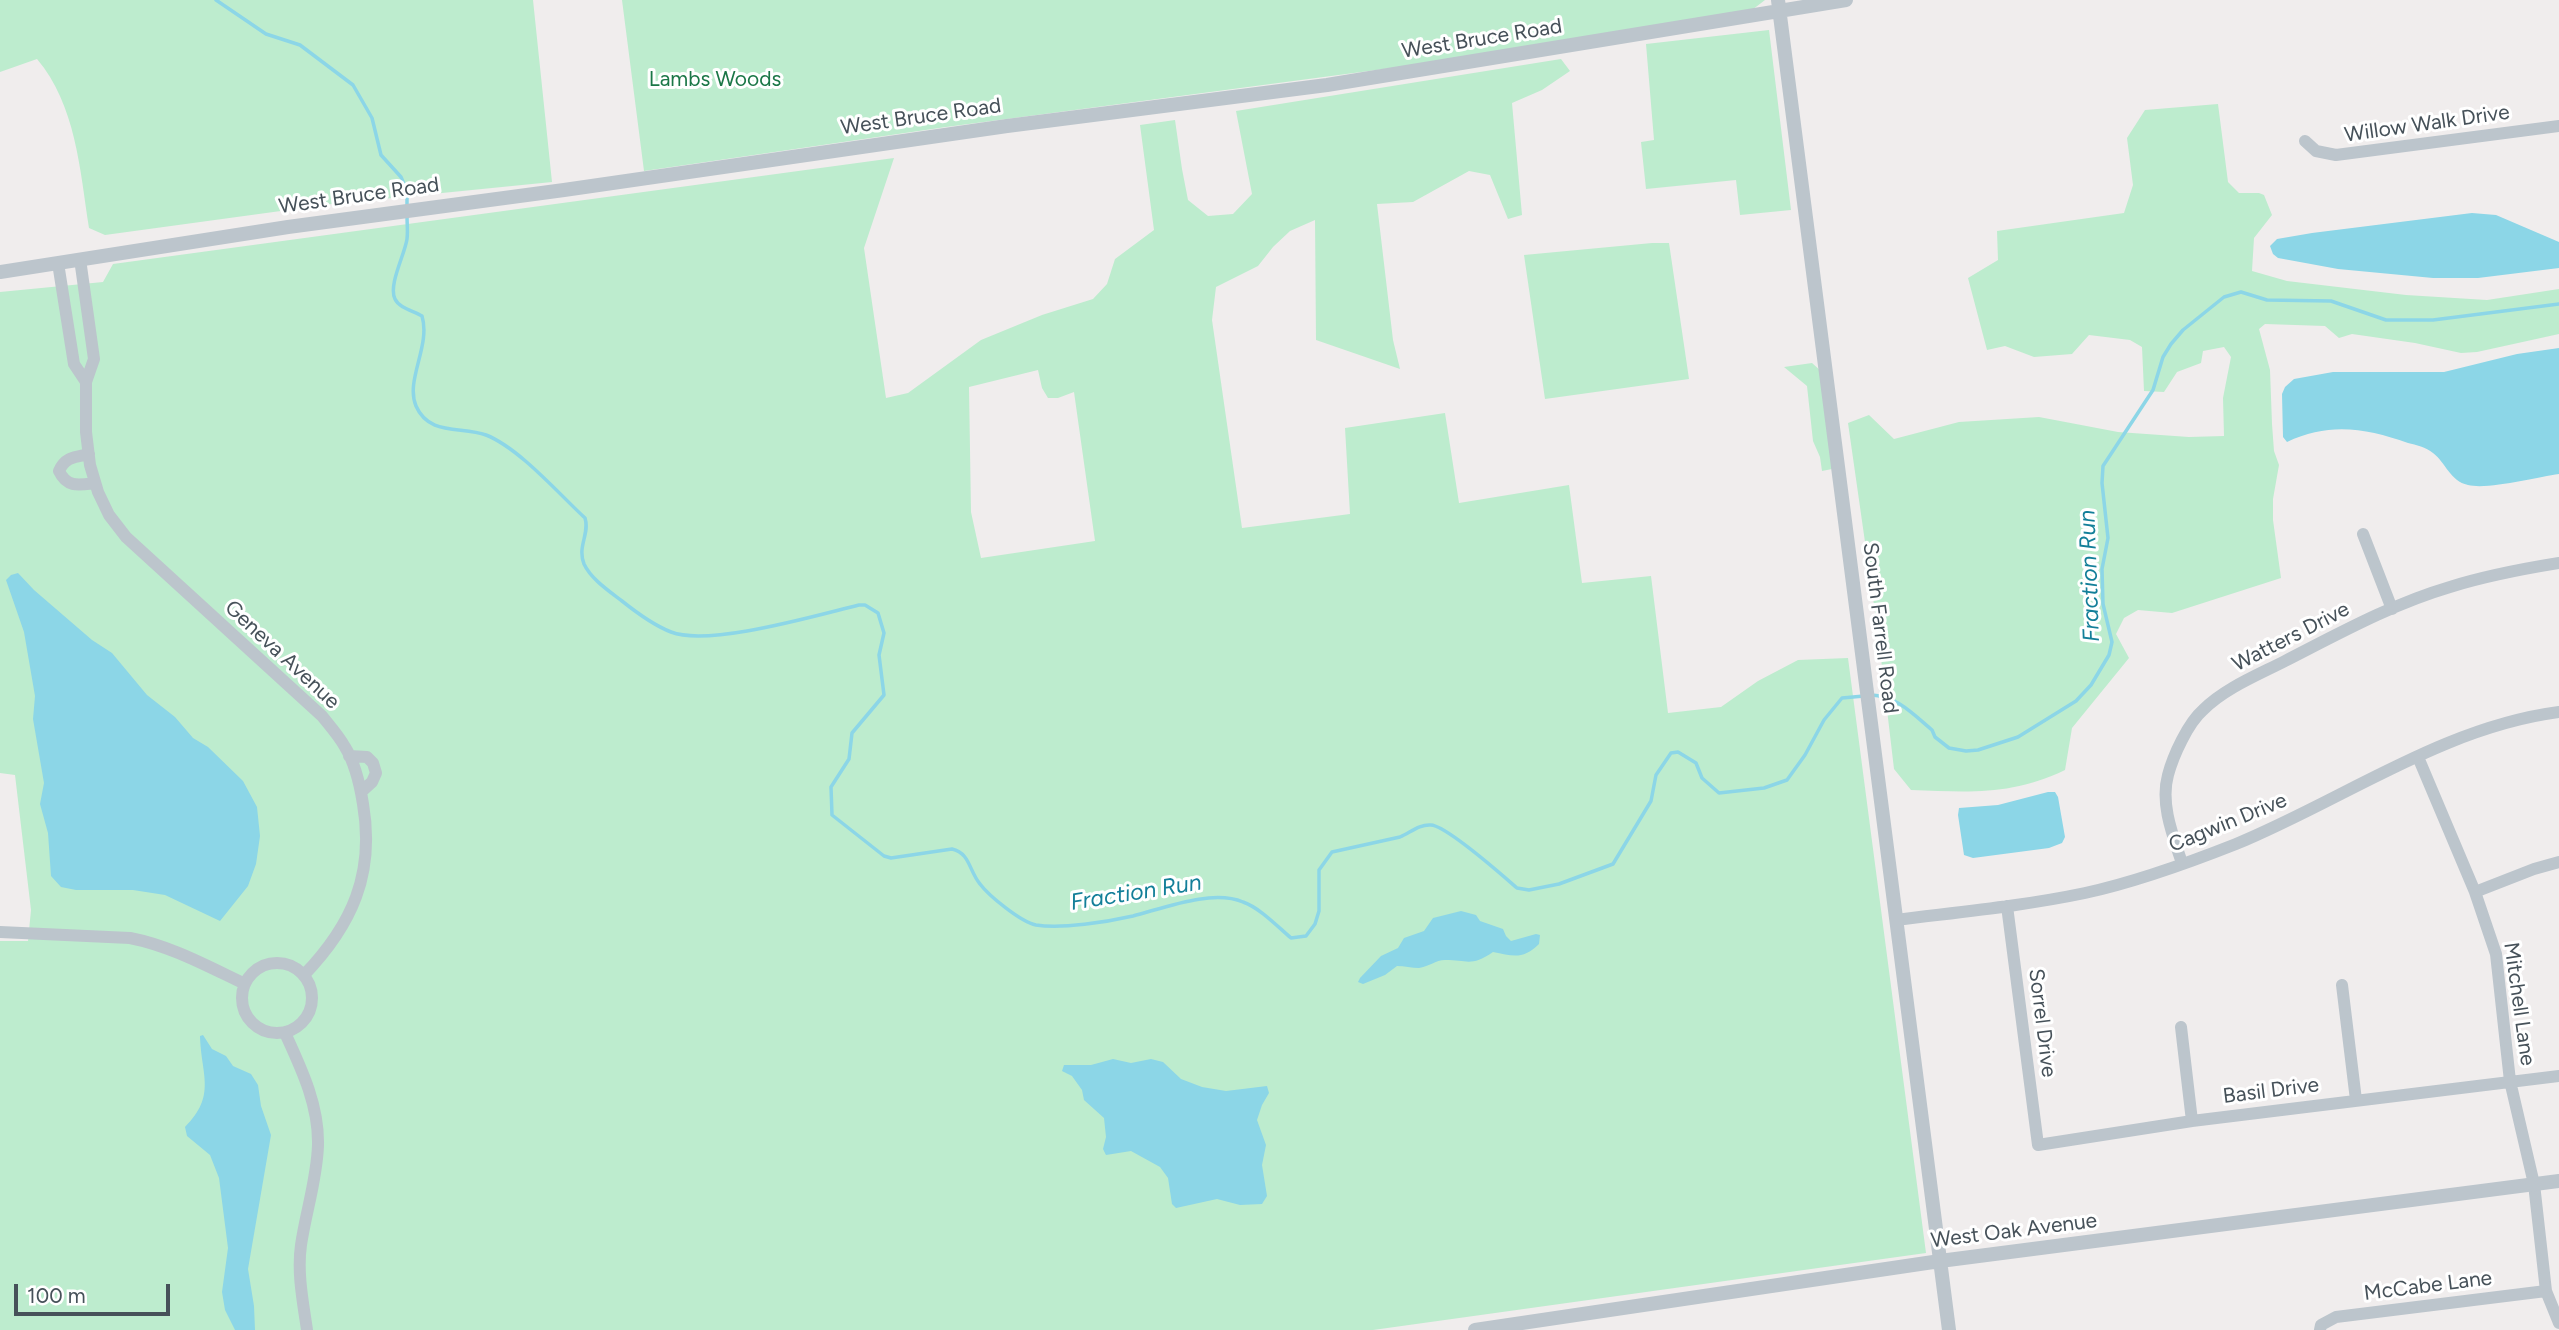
<!DOCTYPE html>
<html>
<head>
<meta charset="utf-8">
<style>
  body { margin:0 }
  #map { position:relative; width:2559px; height:1330px; overflow:hidden; background:#f0eded; font-family:Figtree,sans-serif }
  canvas { display:block }
  .scale { position:absolute; left:14px; top:1284px; width:156px; height:32px; box-sizing:border-box; border:4px solid #465159; border-top:0; padding-left:9px; font-size:21px; line-height:24px; white-space:nowrap; color:#465159; -webkit-text-stroke:5px #fff; paint-order:stroke }
</style>
</head>
<body>
<div id="map">
<canvas width="2559" height="1330"></canvas>
<div class="scale">100 m</div>
</div>
<script>
const context = document.querySelector('canvas').getContext('2d');
context.lineJoin = 'round';
function fillPath(path, color) { context.fillStyle = color; context.fill(path, 'evenodd'); }
function strokePath(path, color, width, dash) { context.strokeStyle = color; context.lineWidth = width; context.lineCap = dash ? 'butt' : 'round'; context.setLineDash(dash || []); context.stroke(path); }
function write(font, color, halo, rows, align = 'center') {
  context.font = font + ' Figtree,sans-serif'; context.lineWidth = 6; context.setLineDash([]); context.textBaseline = 'middle'; context.strokeStyle = halo; context.fillStyle = color; for (const [text, x, y, turn = 0] of rows) {
    context.save(); context.translate(x, y); context.rotate((+turn || 0) * Math.PI / 180); context.textAlign = isNaN(turn) ? turn : align; if (halo) context.strokeText(text, 0, 0); context.fillText(text, 0, 0); context.restore();
  }
}
fillPath(new Path2D(`
  M0,0H533L552,182L332,204L105,235L89,228C80,170 76,105 37,59L0,72Z
  M622,0H1765L1752,10L1399,67L946,127L644,171Z
  M1769,30L1791,210L1740,215L1736,180L1646,189L1641,142L1654,140L1646,44Z
  M1561,59L1570,71L1542,90L1512,103L1522,215L1508,219L1490,175L1469,171L1413,202L1377,204L1393,340L1400,369L1316,340L1315,220L1290,231L1273,247L1258,266L1216,287L1212,320L1242,528L1350,514L1345,428L1445,413L1459,503L1569,485L1582,583L1651,576L1668,713L1721,707L1758,681L1798,660L1848,658L1926,1253L1373,1330H0V941H28L31,910L15,775L0,773V292L103,282L113,264L894,158L864,248L886,398L908,393L981,340L1042,315L1093,299L1107,284L1115,259L1154,230L1140,125L1175,120L1182,169L1188,200L1208,216L1233,214L1252,194L1236,111ZM1038,370L1042,388L1048,398H1058L1074,392L1095,541L981,558L971,512L969,387Z
  M2218,104L2228,182L2239,193H2259L2264,195L2272,215L2254,238L2252,271L2287,281L2406,295L2487,300L2559,289V334L2477,352L2461,353L2415,343L2352,334L2339,338L2325,326L2265,324L2259,329L2270,370L2272,424L2274,451L2279,465L2273,499V520L2281,578L2172,613L2138,610L2124,618L2116,634L2129,658L2072,728L2065,770C2011,796 1969,792 1911,790L1894,769L1878,633L1848,423L1869,415L1894,439L1959,422L2039,417L2118,432L2189,437L2224,436L2223,398L2231,357L2224,347L2203,351L2201,363L2177,372L2164,392L2144,391L2142,347L2130,340L2089,335L2072,354L2034,357L2005,346L1987,350L1968,278L1998,260L1997,231L2124,213L2133,185L2127,138L2145,110Z
  M1652,243H1669L1689,379L1545,399L1524,255Z
  M1812,363L1821,371L1832,469L1822,471L1820,457L1813,441L1807,386L1784,367Z`), '#bdecce');
fillPath(new Path2D(`
  M2472,213L2496,215L2559,242V268L2478,278H2433L2338,269L2289,260L2278,258L2273,254L2270,246L2277,239L2312,233Z
  M2559,348V474C2537,477 2488,490 2468,485C2450,481 2446,463 2433,453C2426,447 2416,445 2408,443C2366,428 2329,422 2287,442L2283,437L2282,394L2285,387L2294,379L2333,372H2444L2517,354Z
  M18,573L34,590L92,640L112,653L147,695L175,717L193,738L208,747L243,781L257,807L260,836L256,864L248,886L220,921L165,895L133,890H76L61,887L51,876L48,833L40,804L44,783L33,719L35,696L24,632L6,580L11,575Z
  M2048,792H2055L2058,797L2065,837L2062,843L2049,848L1973,858L1964,855L1958,815L1959,808L1998,805Z
  M1461,911L1476,915L1480,921L1503,929L1506,936L1511,941L1536,934L1540,935L1539,944C1523,960 1513,956 1493,952C1471,967 1468,960 1445,960C1436,960 1428,967 1419,968C1412,968 1404,966 1397,966L1385,975L1363,984L1358,982L1360,978L1381,956L1398,948L1404,938L1424,931L1433,918Z
  M203,1035L212,1049L226,1056L233,1066L251,1074L258,1085L261,1106L271,1135L248,1269L254,1306L255,1330H235L225,1310L222,1292L228,1248L219,1178L210,1155L187,1136L185,1127C217,1095 201,1075 200,1036Z
  M1113,1059L1131,1063L1151,1059L1163,1062L1181,1079L1202,1087L1226,1091L1267,1086L1269,1093L1262,1105L1257,1120L1266,1145L1262,1165L1267,1196L1262,1204L1240,1205L1217,1199L1176,1208L1172,1204L1168,1178L1160,1167L1131,1151L1106,1155L1103,1149L1106,1137L1104,1118L1084,1100L1082,1090L1072,1076L1062,1071L1064,1065H1091Z`), '#8cd6e7');
strokePath(new Path2D(`
  M216,0L266,34L300,45L353,85L372,118L381,155L401,177L407,191V209
  M407,216C407,224 408,232 407,239C405,254 388,285 395,299C399,308 414,311 422,316C431,346 405,380 416,406C429,436 461,426 486,435C519,448 558,493 585,518C590,534 577,546 584,564C591,579 609,591 622,601C637,613 653,625 671,632C709,647 817,615 859,605H865L878,613L884,633L879,655L884,695L852,733L849,759L831,787L832,815L884,856L891,858L952,849C970,853 969,871 980,884C989,896 1021,922 1036,925C1062,929 1107,922 1133,916C1164,908 1212,889 1243,902C1260,908 1277,926 1291,938L1306,936L1315,924L1319,911V870L1332,852L1400,837C1410,833 1419,824 1431,825C1447,826 1502,875 1517,888L1529,890L1559,884L1613,864L1651,801L1656,775L1671,753L1678,752L1696,763L1702,778L1719,793L1764,788L1787,780L1805,755L1824,720L1842,698L1864,696
  M1871,695C1897,696 1913,714 1932,730L1935,737L1949,748L1966,751L1978,750L2018,737L2076,701L2091,685L2109,655L2112,642L2103,604L2102,569L2108,538L2102,483L2103,466L2153,390L2163,357L2171,344L2183,330L2224,297L2241,292L2267,300L2331,301L2386,320H2433L2559,304`), '#8cd6e7', 3.5);
strokePath(new Path2D(`
  M2305,141L2316,151L2336,155L2559,126
  M80,259L94,359L86,382V432L90,465L98,492L109,515L126,537L322,716C330,726 339,736 345,747C355,763 360,785 363,804C375,874 352,925 304,975
  M58,263L74,364L86,382
  M89,454C75,457 65,457 59,471C67,488 79,485 95,483
  M2363,534L2392,609
  M349,756L367,757L373,763L376,773L372,782L361,792
  M2418,757L2475,892L2496,954L2510,1081L2534,1184L2546,1291L2559,1323
  M2182,863C2173,836 2160,804 2168,775C2173,756 2188,723 2203,710C2225,688 2258,675 2285,661C2338,634 2392,604 2450,587C2485,576 2522,569 2559,563
  M2475,892L2534,869L2559,862
  M2007,906L2038,1145L2192,1121L2559,1076
  M1896,920C1959,912 2023,906 2085,893C2136,882 2188,863 2236,844C2343,800 2443,727 2559,712
  M0,932L130,938C171,946 207,966 245,984
  M242 998a35 35 0 1 1 70 0a35 35 0 1 1-70 0Z
  M2342,985L2356,1100
  M2181,1027L2192,1121
  M285,1033C301,1068 319,1105 318,1145C317,1179 306,1211 301,1245C297,1273 303,1302 307,1330
  M2320,1330L2321,1325L2336,1317L2546,1291`), '#bcc5cc', 12);
strokePath(new Path2D(`
  M1778,0L1949,1330
  M0,272L288,227L564,190L1007,126L1327,85L1846,0
  M1475,1330L1940,1261L2559,1181`), '#bcc5cc', 14);
write('21px', '#465159', '#fff', [
  ["West Bruce Road",1482,39,-9],
  ["West Bruce Road",921,117,-8],
  ["Willow Walk Drive",2427,124,-8],
  ["West Bruce Road",359,196,-8],
  ["South Farrell Road",1880,628,83],
  ["Watters Drive",2291,637,-27],
  ["Geneva Avenue",282,655,43],
  ["Cagwin Drive",2228,823,-22],
  ["Mitchell Lane",2519,1004,82],
  ["Sorrel Drive",2042,1023,83],
  ["Basil Drive",2271,1091,-7],
  ["West Oak Avenue",2014,1231,-7],
  ["McCabe Lane",2428,1286,-7]
]);
write('21px', '#1b7747', '#fff', [
  ["Lambs Woods",715,80]
]);
write('italic 23px', '#137f99', '#fff', [
  ["Fraction Run",2090,576,-92],
  ["Fraction Run",1136,893,-9]
]);
</script>
</body>
</html>
